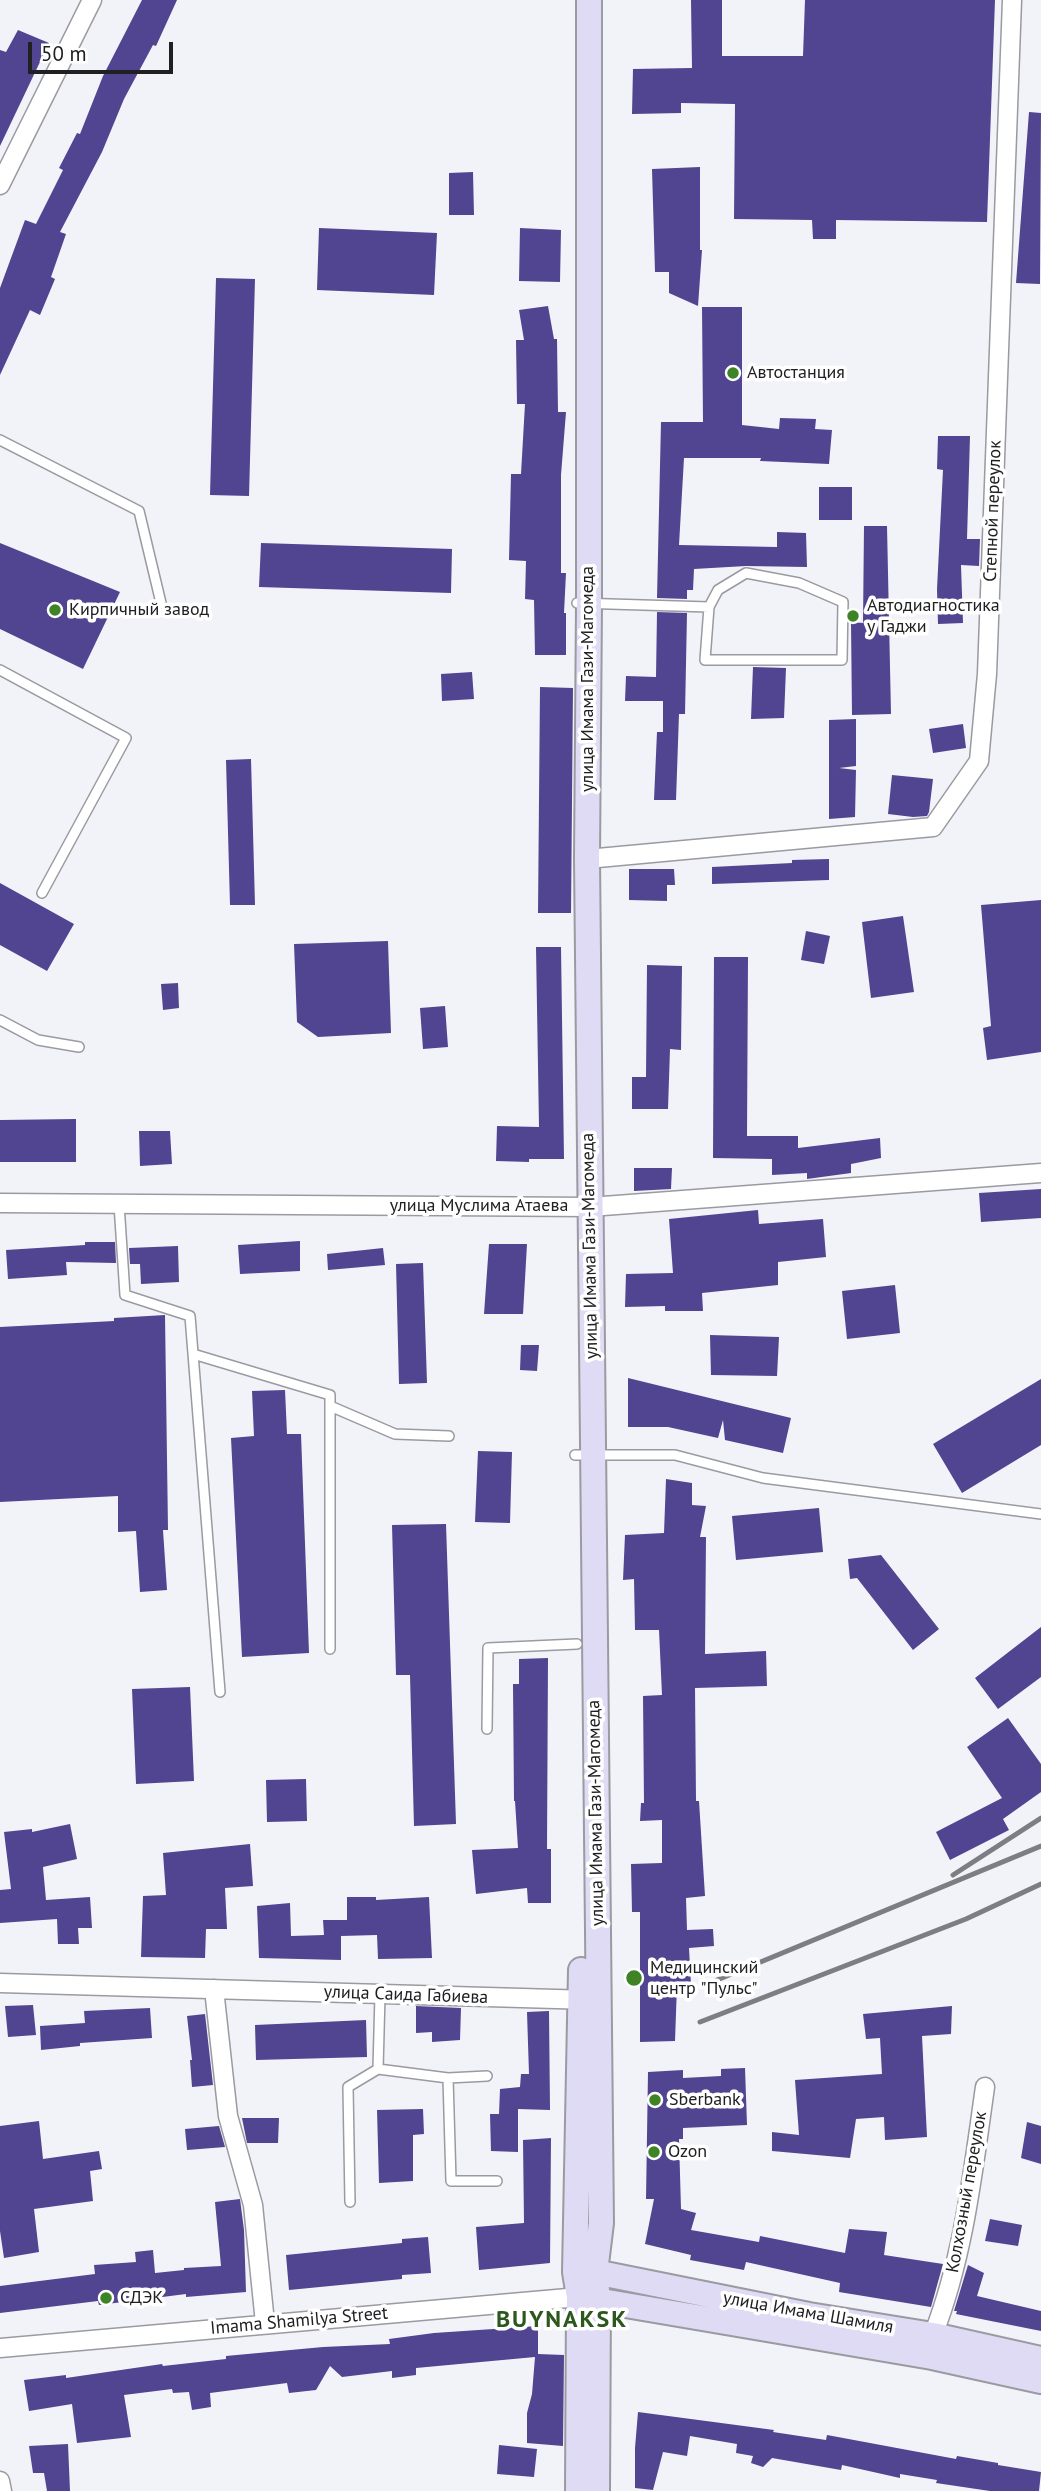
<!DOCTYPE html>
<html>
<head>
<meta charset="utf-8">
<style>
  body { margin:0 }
  #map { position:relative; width:1041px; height:2491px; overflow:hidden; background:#f2f2f9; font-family:"PT Sans",sans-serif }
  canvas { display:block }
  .scale { position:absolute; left:28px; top:42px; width:145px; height:32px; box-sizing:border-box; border:4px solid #202022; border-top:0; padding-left:9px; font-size:21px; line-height:24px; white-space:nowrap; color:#202022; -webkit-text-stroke:5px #fff; paint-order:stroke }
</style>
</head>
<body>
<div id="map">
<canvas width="1041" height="2491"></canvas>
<div class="scale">50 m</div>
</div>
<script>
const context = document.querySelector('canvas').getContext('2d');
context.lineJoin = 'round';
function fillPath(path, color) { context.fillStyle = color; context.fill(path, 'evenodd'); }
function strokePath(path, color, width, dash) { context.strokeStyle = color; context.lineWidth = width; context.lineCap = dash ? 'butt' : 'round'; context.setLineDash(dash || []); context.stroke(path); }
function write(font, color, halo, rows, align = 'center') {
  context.font = font + ' "PT Sans",sans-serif'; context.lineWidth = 7; context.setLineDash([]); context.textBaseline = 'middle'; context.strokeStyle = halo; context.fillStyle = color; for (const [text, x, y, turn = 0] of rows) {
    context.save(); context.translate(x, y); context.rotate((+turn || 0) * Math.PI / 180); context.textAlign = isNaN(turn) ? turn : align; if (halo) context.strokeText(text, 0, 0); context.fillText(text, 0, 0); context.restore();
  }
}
fillPath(new Path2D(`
  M142,0H177L156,46L153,45L124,99L102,152L60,232L66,234L51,277L55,279L40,315L30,310L0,375V288L25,220L36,224L63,170L59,168L77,133L80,134L103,76Z
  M691,0H722V56H803L805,0H995L987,222L836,220V239H813L812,220L734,219L735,104L681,103V113L632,114L633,69L692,68Z
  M18,30L49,43L0,146V50L6,52Z
  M1029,112L1041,113L1040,284L1016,283Z
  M700,167V250H702L698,306L669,293V272H655L652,169Z
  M473,172L474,215H449V173Z
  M319,228L437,233L434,295L317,290Z
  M520,228L561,230L560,282L519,281Z
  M216,278L255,279L249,496L210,495Z
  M548,306L554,339H557L558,412H566L561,475V573H566L564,613H566V655H535L534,600L525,599L526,561L509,560L511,474H521L525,404H517L516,340H524L519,310Z
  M702,307H742V425L779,429L780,418L816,419L815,429L832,430L829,464L760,461L761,458H684L679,545L777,547V532L806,533L807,567L746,566L694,569L693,590H687V599L657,598L661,422H703Z
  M938,436H970L967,539H980L979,566L961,565L963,623L938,624L937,589L943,470L937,469Z
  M819,487H852V520H819Z
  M864,526H887L891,714L852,715L851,622L863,623Z
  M0,543L120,592L83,669L0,629Z
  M261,543L452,549L451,593L259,587Z
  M657,612L687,613L685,714H679L676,800H654L657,732H663V701H625L626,676L656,677Z
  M753,667L786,668L784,718L751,719Z
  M472,672L474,699L442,701L441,674Z
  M540,687L573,688L571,913H538Z
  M856,719V766L839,768L856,770L855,817L829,819V720Z
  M963,724L966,748L933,753L929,729Z
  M251,759L255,905H230L226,760Z
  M892,775L933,779L929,812L927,816L913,817L888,814Z
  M829,859V880L712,884V867L792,863V860Z
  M629,869H674L675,885H667V901L629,900Z
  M0,883L74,924L47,971L0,945Z
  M1041,900V1052L987,1060L983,1028L991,1026L981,905Z
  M903,916L914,992L871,998L862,922Z
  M806,931L830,936L824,964L801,960Z
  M388,941L391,1033L318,1037L297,1022L294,944Z
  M536,947H561L564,1159H529V1162L496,1161L497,1126L539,1127Z
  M714,957H748L747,1136H798V1148L880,1138L881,1158L851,1164V1173L807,1179V1173L772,1175V1159L713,1158Z
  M647,965L682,966L681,1050L670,1049L668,1109H632V1077H646Z
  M178,983L179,1008L163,1010L161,984Z
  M445,1006L448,1047L423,1049L420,1008Z
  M76,1119V1162H0V1120Z
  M139,1131H170L172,1164L140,1166Z
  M634,1168H672L671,1189L634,1191Z
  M1041,1189V1218L981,1222L979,1193Z
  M758,1210L759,1224L823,1219L826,1257L778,1262V1285L702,1293L703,1311H665V1306L625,1307L626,1274L673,1273L669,1219Z
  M300,1241V1271L240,1274L238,1245Z
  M85,1242H115L116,1263L66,1262L67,1275L8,1279L6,1250L85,1245Z
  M489,1244H527L523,1314H484Z
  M178,1246L179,1282L141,1284L140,1264H130L129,1248Z
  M383,1248L385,1265L328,1270L327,1254Z
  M423,1263L427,1383L399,1384L396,1264Z
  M895,1285L900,1333L847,1339L842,1291Z
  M165,1315L168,1530H163L167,1590L140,1592L136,1531L118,1532V1496L0,1502V1327L114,1321V1318Z
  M710,1335L779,1337L777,1376L711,1375Z
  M521,1345H539L537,1371L520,1370Z
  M628,1378L791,1418L783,1453L725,1440L723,1420L718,1438L668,1427H628Z
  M1041,1379V1445L962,1493L933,1444Z
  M285,1390L287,1434H301L309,1653L242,1657L231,1438L254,1436L252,1391Z
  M478,1451L512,1452L510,1523L475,1522Z
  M666,1479L692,1483V1505L706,1506L700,1537H706L705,1654L766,1651L767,1686L695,1688L696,1801H699L705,1896L686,1898L687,1930L713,1929L714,1946L689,1948L691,1985H677L675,2041L640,2042V1912H632L631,1864L662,1863V1820L640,1821L641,1803H644L643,1696L662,1695L659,1630H635L634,1579L623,1580L625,1535L664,1533Z
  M819,1508L823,1552L736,1560L732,1516Z
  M446,1524L456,1824L414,1826L410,1675H396L392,1525Z
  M881,1555L939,1629L913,1650L857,1578L850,1579L848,1559Z
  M1041,1627V1677L998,1709L975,1678Z
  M548,1658L547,1849H551V1903H528L527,1888L476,1894L472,1850L518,1848L515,1801H514L513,1684H519V1659Z
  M190,1687L194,1781L136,1784L132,1689Z
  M1008,1718L1041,1764V1792L1003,1819L1009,1830L950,1860L936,1832L1002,1798L967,1747Z
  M306,1779L307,1821L267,1822L266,1780Z
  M70,1824L77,1859L43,1867L46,1900L90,1897L92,1928H78L79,1944H58L57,1919L0,1923V1890L11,1889L4,1832L32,1829V1832Z
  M250,1844L253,1886L225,1888L227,1929H206L205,1958L141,1957L143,1896L166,1895L163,1853Z
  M347,1897H376V1900L429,1897L432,1958L378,1959L377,1935L341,1936V1960L259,1958L257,1906L290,1903L291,1936L324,1935L323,1920H347Z
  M33,2005L36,2035L8,2037L5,2006Z
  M416,2006L461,2008L460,2040L432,2042V2032L416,2033Z
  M952,2006L951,2034L922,2036L927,2137L885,2140L884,2117L856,2119L850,2158L772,2151V2132L799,2135L795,2080L882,2074L880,2038L866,2039L863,2014Z
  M150,2008L152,2038L80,2043V2046L41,2050L40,2026L85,2023L84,2011Z
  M549,2011L550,2110L518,2109V2152L491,2151L490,2114H499L500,2089L520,2087L521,2074H529L527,2012Z
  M205,2014L213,2085L192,2087L190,2060H192L187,2016Z
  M366,2020L367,2057L256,2060L255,2025Z
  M745,2068L747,2125L683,2128V2139H679L681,2209L696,2213L691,2230L759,2242L760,2236L845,2253L849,2229L887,2232L884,2255L943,2264L931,2307L839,2292L840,2283L746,2262L744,2270L690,2260L691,2255L645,2244L654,2199H646L648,2072L683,2070V2078L721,2076V2069Z
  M423,2109L424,2134L413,2135V2181L379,2183L377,2110Z
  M242,2118H279L278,2143H247Z
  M39,2121L43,2159L99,2151L102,2169L90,2171L93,2201L34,2209L39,2252L4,2258L0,2231V2126Z
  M1027,2122L1041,2126V2164L1021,2158Z
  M219,2126L225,2147L187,2150L185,2129Z
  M551,2138L550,2263L479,2270L476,2227L524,2223L523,2140Z
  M240,2199L244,2230L246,2292L186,2297V2294L99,2305L98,2301L0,2313V2286L95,2274L94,2265L136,2262L135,2252L153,2250L155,2273L184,2270V2268L221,2266L215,2202Z
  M990,2219L1022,2225L1018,2246L985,2241Z
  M428,2237L431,2273L402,2275V2279L289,2290L286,2255L402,2243V2239Z
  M968,2265L984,2273L977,2296L1041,2311V2331L956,2314L957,2311H954Z
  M538,2326V2354L564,2355L563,2446L527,2443V2413L532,2394L535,2357L416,2368V2375L392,2378V2371L342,2377L330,2366L316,2390L289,2393L287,2383L210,2393L211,2407L192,2410L189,2392L173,2393L172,2389L124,2395L131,2437L77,2443L72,2404L29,2411L24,2380L66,2375V2378L162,2364L163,2366L226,2359V2356L323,2347L390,2344L389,2339L434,2333Z
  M638,2412L774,2430L773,2432L826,2440L827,2435L956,2459L957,2456L998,2463V2465L1041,2472L1039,2491H990L936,2483L937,2480L900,2474V2478L842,2465L841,2470L772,2458L763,2467L751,2463L753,2456L736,2453L737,2444L690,2436L687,2456L663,2452L653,2490L635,2488V2448Z
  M68,2444L70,2491H47L44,2473H33L29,2446Z
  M499,2445L537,2449L534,2477L497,2474Z`), '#514490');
const service = new Path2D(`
  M0,440L139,511L161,603
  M577,603L709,607L705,660H842L843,602L799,583L746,573L718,590L709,607
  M0,670L126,738L42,893
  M0,1020L38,1040L79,1047
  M119,1204L125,1295L190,1316L220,1692
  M193,1354L330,1395V1649
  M330,1406L395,1434L449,1436
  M575,1455H675L763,1478L1041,1514
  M487,1729L488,1648L577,1644
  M378,2069L448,2078L487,2076
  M448,2078L451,2181H497
  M350,2202L348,2087L378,2069L380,1995`);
const minor = new Path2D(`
  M0,185L92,0
  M587,859L933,827L979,761L987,674L1012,0
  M0,1203L590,1207L1041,1173
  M0,1983L591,2000
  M214,1989L228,2116L253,2205L265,2323
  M933,2335C964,2256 973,2171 985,2087
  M0,2348L579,2297
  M0,2481L2,2491`);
const secondary = new Path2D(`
  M589,0V604L587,859L601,2223L595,2272L598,2299L597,2491
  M581,2272H595L809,2315L933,2335L1041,2359
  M584,2298L932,2357L1041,2381
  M578,2491L579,2297L575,2272L581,1970`);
strokePath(service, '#9a9aa1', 12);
strokePath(minor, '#9a9aa1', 21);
strokePath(secondary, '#9a9aa1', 28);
strokePath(service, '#fff', 9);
strokePath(minor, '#fff', 18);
strokePath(secondary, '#dfdbf5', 24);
strokePath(new Path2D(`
  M953,1875L1041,1818
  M717,1980L1041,1846
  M700,2022L966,1919L1041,1884`), '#7d7d82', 5);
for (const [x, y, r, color] of [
  [733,373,7,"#3f8327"],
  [55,610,7,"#3f8327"],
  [853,616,7,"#3f8327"],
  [634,1978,9,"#3f8327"],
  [655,2100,7,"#3f8327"],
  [654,2152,7,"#3f8327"],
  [106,2298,7,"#3f8327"]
]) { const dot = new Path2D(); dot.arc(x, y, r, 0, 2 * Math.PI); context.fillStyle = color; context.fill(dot); strokePath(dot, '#fff', 2.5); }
write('18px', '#202022', '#fff', [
  ["Автостанция",747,373],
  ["Автодиагностика",867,606],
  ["у Гаджи",867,627],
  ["Кирпичный завод",69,610],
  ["Медицинский",650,1968],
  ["центр \"Пульс\"",650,1989],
  ["Sberbank",669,2100],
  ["Ozon",668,2152],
  ["СДЭК",120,2298]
], 'left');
write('18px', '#202022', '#fff', [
  ["Степной переулок",993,511,-88],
  ["улица Имама Гази-Магомеда",588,679,-90],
  ["улица Муслима Атаева",479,1206],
  ["улица Имама Гази-Магомеда",590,1246,-91],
  ["улица Имама Гази-Магомеда",596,1813,-91],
  ["улица Саида Габиева",406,1995,2],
  ["Колхозный переулок",967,2192,-80],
  ["улица Имама Шамиля",808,2313,10],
  ["Imama Shamilya Street",299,2321,-5]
]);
context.letterSpacing = '2px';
write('bold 24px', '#2c581e', '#fff', [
  ["BUYNAKSK",562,2320]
]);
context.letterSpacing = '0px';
</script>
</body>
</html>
